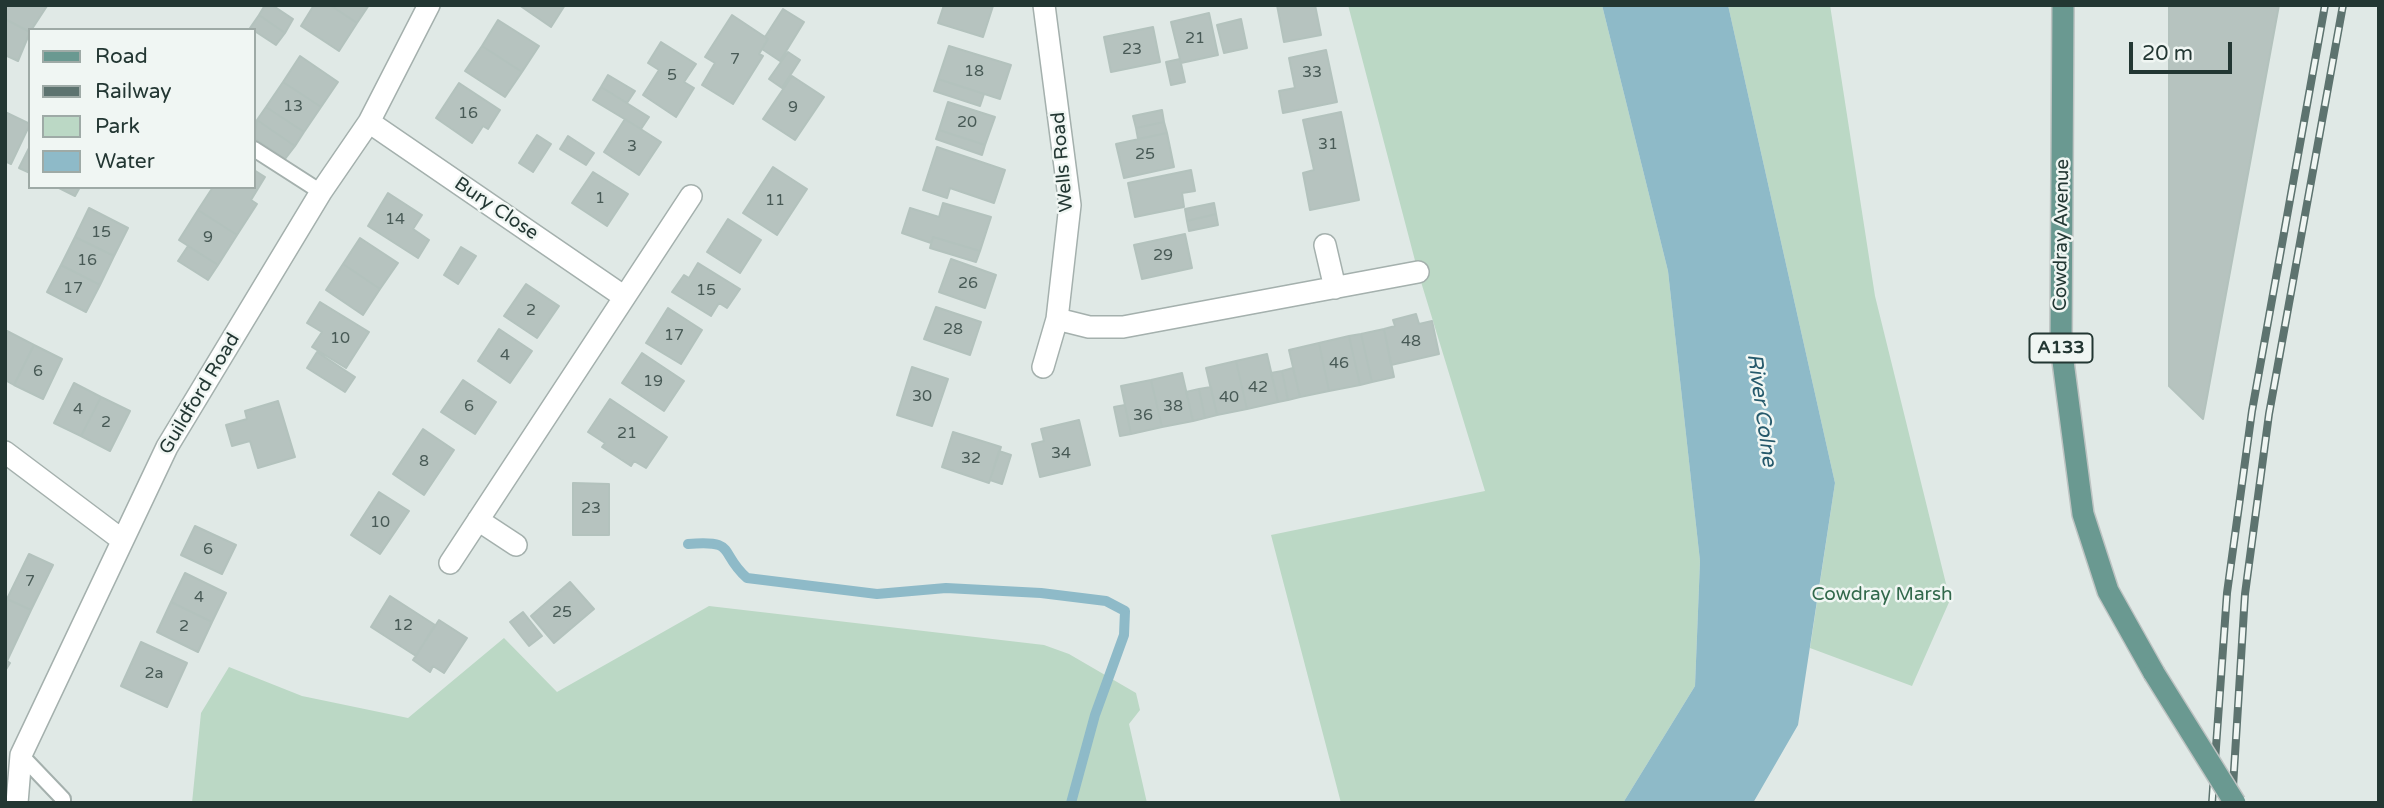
<!DOCTYPE html>
<html>
<head>
<meta charset="utf-8">
<style>
  body { margin:0 }
  #map { position:relative; width:2384px; height:808px; overflow:hidden; background:#e0e9e6; font-family:"Varela Round",sans-serif }
  canvas { display:block }
  .frame { position:absolute; inset:0; border:7px solid #233733; pointer-events:none }
  .legend { position:absolute; left:28px; top:28px; width:228px; height:161px; box-sizing:border-box; background:#f0f6f3; border:2px solid #9eaaa6; margin:0; padding:9px 12px; list-style:none; font-size:21px; color:#233733 }
  .legend li { display:flex; align-items:center; gap:14px; height:35px }
  .legend b { width:35px; border:2px solid #9eaaa6 }
  .scale { position:absolute; left:2129px; top:42px; width:103px; height:32px; box-sizing:border-box; border:4px solid #233733; border-top:0; padding-left:9px; font-size:21px; line-height:24px; white-space:nowrap; color:#233733; -webkit-text-stroke:5px #f0f6f3; paint-order:stroke }
</style>
</head>
<body>
<div id="map">
<canvas width="2384" height="808"></canvas>
<div class="frame"></div>
<ul class="legend">
<li><b style="height:9px;background:#6a9991"></b>Road</li>
<li><b style="height:9px;background:#5d736f"></b>Railway</li>
<li><b style="height:19px;background:#bbd8c5"></b>Park</li>
<li><b style="height:19px;background:#8ebac8"></b>Water</li>
</ul>
<div class="scale">20 m</div>
</div>
<script>
const context = document.querySelector('canvas').getContext('2d');
context.lineJoin = 'round';
function fillPath(path, color) { context.fillStyle = color; context.fill(path, 'evenodd'); }
function strokePath(path, color, width, dash) { context.strokeStyle = color; context.lineWidth = width; context.lineCap = dash ? 'butt' : 'round'; context.setLineDash(dash || []); context.stroke(path); }
function write(font, color, halo, rows, align = 'center') {
  context.font = font + ' "Varela Round",sans-serif'; context.lineWidth = 5; context.setLineDash([]); context.textBaseline = 'middle'; context.strokeStyle = halo; context.fillStyle = color; for (const [text, x, y, turn = 0] of rows) {
    context.save(); context.translate(x, y); context.rotate((+turn || 0) * Math.PI / 180); context.textAlign = isNaN(turn) ? turn : align; if (halo) context.strokeText(text, 0, 0); context.fillText(text, 0, 0); context.restore();
  }
}
fillPath(new Path2D(`
  M1348,5H1602L1668,271L1700,561L1695,686L1623,803H1341L1271,535L1485,491L1418,272Z
  M1728,5H1830L1875,296L1950,600L1912,686L1810,648L1835,483Z
  M709,606L1044,645L1069,654L1136,693L1140,710L1129,724L1147,803H192L201,713L229,667L302,696L408,718L504,638L557,692Z`), '#bbd8c5');
fillPath(new Path2D(`
  M1602,5H1728L1835,483L1798,725L1753,803H1623L1695,686L1700,561L1668,271Z`), '#8ebac8');
strokePath(new Path2D(`
  M688,544C738,540 718,552 747,578L877,594L946,588L1041,593L1106,601L1125,611L1124,635L1095,715L1071,803`), '#8ebac8', 10);
const building = new Path2D(`
  M5,5H46L47,6L30,32L5,19Z
  M265,5H272L293,19L285,33L259,15Z
  M314,5H330L357,23L339,51L301,26Z
  M330,5H369L357,23Z
  M519,5H565L551,27Z
  M944,5L993,6L983,37L938,23Z
  M1277,5H1315L1321,35L1284,42Z
  M2169,5H2279L2203,419L2169,386Z
  M783,9L804,22L780,61L762,49L768,39L765,37Z
  M1209,13L1218,55L1181,63L1171,22Z
  M259,15L285,33L276,45L250,28Z
  M732,15L768,39L759,54L763,56L733,104L702,85L715,63L705,57Z
  M5,19L30,32L18,61L5,55Z
  M1241,19L1247,48L1224,53L1217,25Z
  M498,20L539,46L522,72L482,46Z
  M1153,27L1160,62L1111,72L1104,37Z
  M661,42L696,64L684,82L694,88L676,117L643,95L659,70L648,63Z
  M482,46L522,72L505,97L465,71Z
  M949,46L1011,65L1000,99L938,79Z
  M1326,50L1337,102L1283,113L1279,91L1295,88L1289,58Z
  M788,52L800,60L782,88L769,79Z
  M300,56L338,82L321,107L283,82Z
  M1180,59L1185,82L1171,85L1166,62Z
  M608,75L635,91L627,103L601,87Z
  M792,76L824,97L795,140L763,119Z
  M938,79L984,94L980,106L934,91Z
  M283,82L321,107L304,132L266,107Z
  M459,83L500,110L488,129L483,126L472,143L436,118Z
  M601,87L649,117L641,129L593,100Z
  M948,102L995,117L985,145L939,130Z
  M266,107L304,132L295,146L257,120Z
  M1162,110L1164,122L1136,128L1133,116Z
  M5,112L30,124L11,164L5,161Z
  M1341,112L1359,200L1310,210L1303,173L1314,170L1303,120Z
  M625,119L661,142L639,175L604,152Z
  M257,120L295,146L285,159L254,138Z
  M1164,122L1167,133L1138,139L1136,128Z
  M939,130L985,145L982,155L936,139Z
  M1167,133L1174,167L1124,178L1116,144Z
  M537,135L551,144L533,172L519,163Z
  M568,136L594,153L586,165L560,149Z
  M30,146V173L19,168Z
  M937,147L1005,170L994,203L950,188L947,198L923,190Z
  M773,167L807,189L777,235L743,213Z
  M254,170L265,177L251,200L257,204L237,235L198,210L213,187H254Z
  M1191,170L1195,191L1182,193L1184,207L1135,217L1128,183Z
  M593,172L628,194L607,226L572,203Z
  M57,187H80L75,196Z
  M388,193L422,215L413,229L429,240L418,258L368,226Z
  M943,203L991,217L980,251L933,237L931,243L902,233L910,208L939,217Z
  M1214,203L1216,214L1187,221L1185,209Z
  M89,208L128,228L114,256L75,237Z
  M198,210L237,235L218,265L179,240Z
  M1216,214L1218,225L1189,231L1187,221Z
  M728,219L761,240L740,273L707,252Z
  M1185,234L1192,268L1142,279L1134,245Z
  M75,237L114,256L100,285L61,265Z
  M933,237L980,251L976,262L930,248Z
  M360,238L398,263L380,289L343,264Z
  M188,246L218,265L208,280L178,261Z
  M461,247L476,256L458,284L444,275Z
  M951,259L996,275L985,308L939,292Z
  M698,263L740,289L727,308L719,303L711,316L672,292L684,275L689,278Z
  M343,264L380,289L363,315L326,290Z
  M61,265L100,285L86,312L47,292Z
  M526,284L559,306L537,338L504,316Z
  M320,302L369,332L346,368L312,347L322,332L307,323Z
  M936,307L981,322L970,355L924,339Z
  M668,308L702,330L681,364L646,343Z
  M1416,314L1419,324L1432,321L1439,354L1391,365L1384,329L1395,326L1393,320Z
  M499,329L532,351L510,383L478,361Z
  M1384,329L1394,377L1372,382L1361,334Z
  M7,331L34,345L14,385L5,380Z
  M1361,334L1372,382L1360,385L1349,336Z
  M1349,336L1360,385L1329,391L1319,343Z
  M1319,343L1329,391L1300,397L1289,350Z
  M34,345L62,359L43,399L14,385Z
  M317,352L355,377L345,392L307,368Z
  M642,353L684,381L664,411L622,383Z
  M1267,354L1278,402L1247,409L1236,361Z
  M1236,361L1247,409L1217,415L1206,368Z
  M912,367L948,379L932,426L897,415Z
  M1293,368L1300,397L1288,400L1282,371Z
  M1282,371L1288,400L1278,402L1271,373Z
  M1182,373L1193,421L1162,427L1151,380Z
  M463,380L496,402L475,434L441,412Z
  M1151,380L1162,427L1131,434L1121,386Z
  M74,383L101,397L81,436L54,423Z
  M1211,387L1217,415L1205,418L1199,389Z
  M1199,389L1205,418L1193,421L1186,392Z
  M101,397L130,411L110,451L81,436Z
  M610,399L667,437L646,468L634,461L631,466L602,447L605,443L588,432Z
  M278,401L295,457L258,468L250,441L232,446L226,425L247,419L245,411Z
  M1125,405L1131,434L1120,436L1114,407Z
  M1079,420L1090,465L1040,477L1032,444L1044,441L1041,429Z
  M423,429L454,450L424,495L393,474Z
  M953,432L1001,447L989,483L942,467Z
  M999,451L1011,455L1002,484L990,480Z
  M573,483L609,484V535H573Z
  M379,492L409,511L380,554L351,535Z
  M195,526L236,545L222,574L181,555Z
  M29,554L53,565L31,610L7,599Z
  M185,573L226,593L212,622L171,602Z
  M570,582L594,609L554,643L531,616Z
  M390,596L435,625L416,656L371,627Z
  M7,599L31,610L7,661L10,663L5,671Z
  M171,602L212,622L198,652L157,632Z
  M523,612L542,636L529,646L510,622Z
  M439,620L467,638L444,673L433,666L430,672L413,660Z
  M141,642L187,663L167,707L121,686Z`);
fillPath(building, '#b6c3bf');
strokePath(building, '#b3c2bd', 2);
const service = new Path2D(`
  M254,149L321,192
  M21,755L63,799V803`);
const minor = new Path2D(`
  M1044,5L1070,205L1057,319L1089,327H1123L1418,272
  M369,122L623,296
  M1325,245L1335,288
  M1043,367L1057,319
  M5,452L122,540
  M478,520L516,545
  M450,563L691,196
  M17,803L21,755L167,447L321,192L369,122L429,5`);
const primary = new Path2D(`
  M2063,5L2061,346L2083,514L2108,591L2154,673`);
strokePath(service, '#a4b0ad', 18);
strokePath(minor, '#a4b0ad', 24);
strokePath(primary, '#bdc3c2', 24);
strokePath(service, '#fff', 14);
strokePath(minor, '#fff', 21);
strokePath(primary, '#6a9991', 21);
const rail = new Path2D(`
  M2212,803L2227,593L2252,411L2325,5
  M2232,803L2245,594L2269,414L2343,5`);
strokePath(rail, '#5d736f', 8);
strokePath(rail, '#f0f6f3', 5, [16]);
const primaryBridge = new Path2D(`
  M2154,673L2235,803`);
strokePath(primaryBridge, '#bdc3c2', 24, []);
strokePath(primaryBridge, '#6a9991', 21);
write('16px', '#485a56', null, [
  ["21",1195,39],
  ["23",1132,50],
  ["7",735,60],
  ["18",974,72],
  ["33",1312,73],
  ["5",672,76],
  ["13",293,107],
  ["9",793,108],
  ["16",468,114],
  ["20",967,123],
  ["31",1328,145],
  ["3",632,147],
  ["25",1145,155],
  ["1",600,199],
  ["11",775,201],
  ["14",395,220],
  ["15",101,233],
  ["9",208,238],
  ["29",1163,256],
  ["16",87,261],
  ["26",968,284],
  ["17",73,289],
  ["15",706,291],
  ["2",531,311],
  ["28",953,330],
  ["17",674,336],
  ["10",340,339],
  ["48",1411,342],
  ["4",505,356],
  ["46",1339,364],
  ["6",38,372],
  ["19",653,382],
  ["42",1258,388],
  ["30",922,397],
  ["40",1229,398],
  ["6",469,407],
  ["38",1173,407],
  ["4",78,410],
  ["36",1143,416],
  ["2",106,423],
  ["21",627,434],
  ["34",1061,454],
  ["32",971,459],
  ["8",424,462],
  ["23",591,509],
  ["10",380,523],
  ["6",208,550],
  ["7",30,582],
  ["4",199,598],
  ["25",562,613],
  ["12",403,626],
  ["2",184,627],
  ["2a",154,674]
]);
for (const [x, y, w] of [
  [2061,348,63]
]) { const box = new Path2D(); box.roundRect(x - w / 2, y - 14.5, w, 29, 5); context.fillStyle = '#f0f6f3'; context.fill(box); strokePath(box, '#233733', 2); }
write('bold 18px', '#233733', null, [
  ["A133",2061,348]
]);
write('19px', '#233733', '#f0f6f3', [
  ["Wells Road",1063,162,-95],
  ["Bury Close",496,209,34],
  ["Cowdray Avenue",2062,235,-89],
  ["Guildford Road",200,394,-59]
]);
write('19px', '#32694c', '#f0f6f3', [
  ["Cowdray Marsh",1882,595]
]);
write('italic 21px', '#25596b', '#f0f6f3', [
  ["River Colne",1761,410,82]
]);
</script>
</body>
</html>
